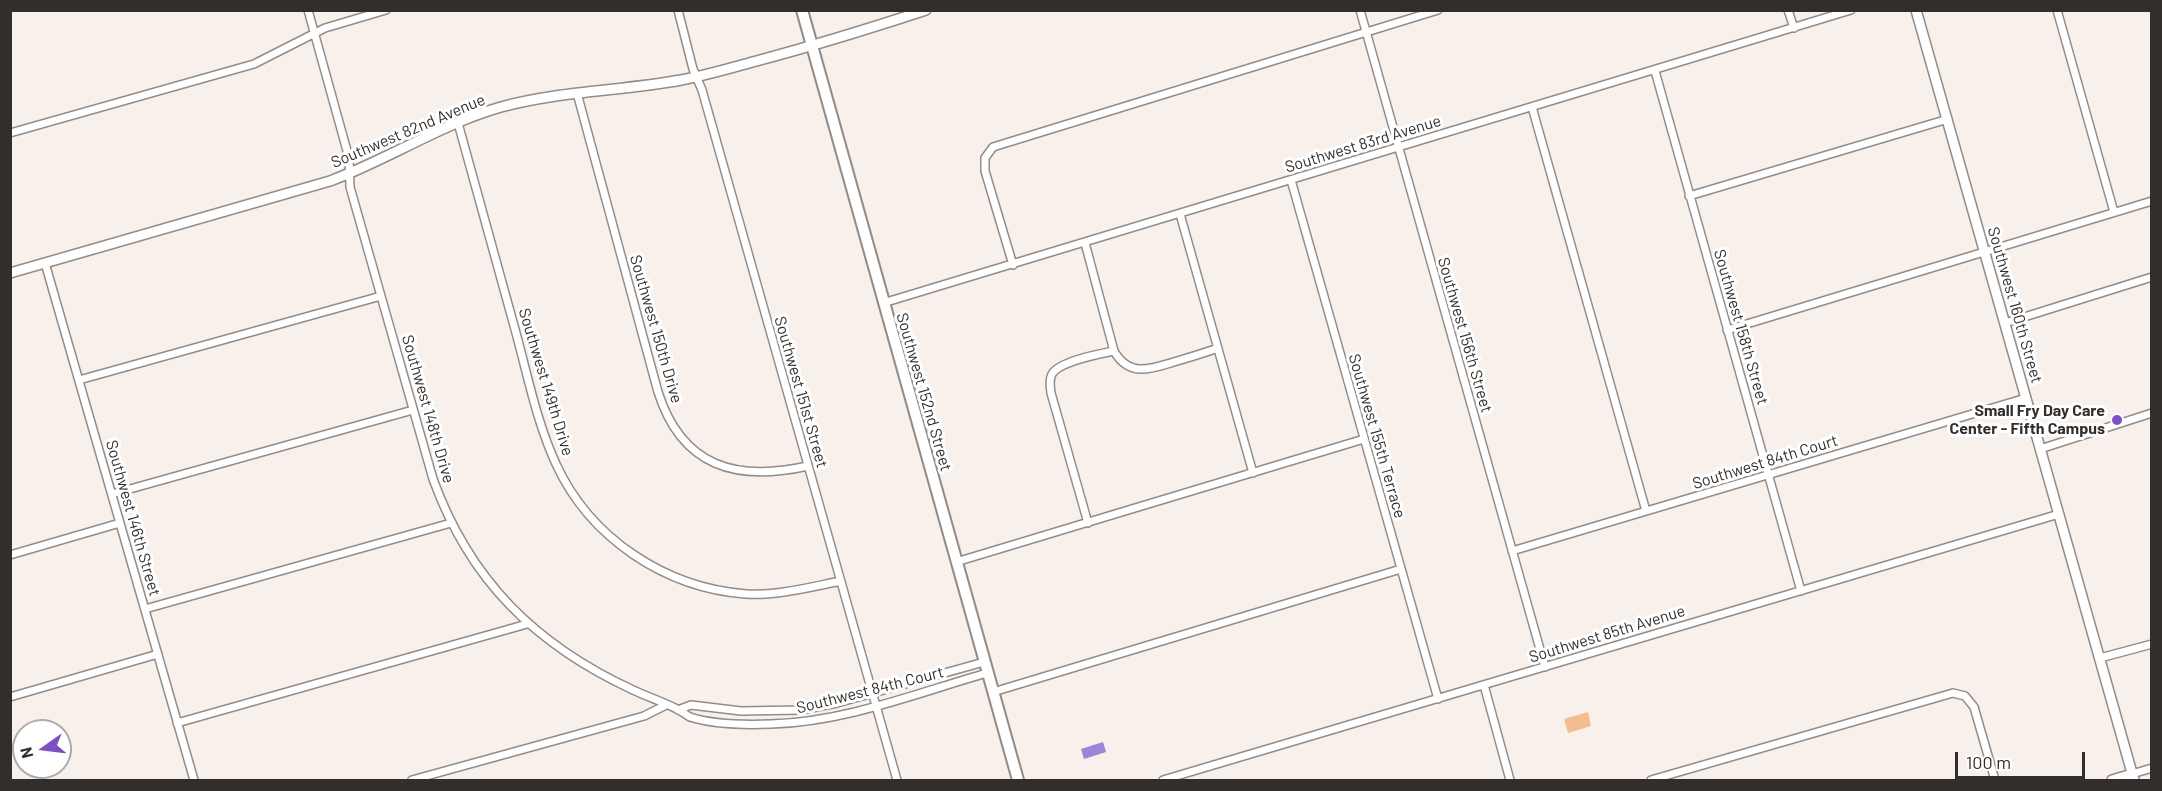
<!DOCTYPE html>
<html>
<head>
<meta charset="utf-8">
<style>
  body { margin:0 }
  #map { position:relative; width:2162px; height:791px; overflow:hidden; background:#f8f0ea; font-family:Barlow,sans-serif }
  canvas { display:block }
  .frame { position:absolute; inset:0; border:12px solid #312e2c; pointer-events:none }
  .north { position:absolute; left:12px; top:719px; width:60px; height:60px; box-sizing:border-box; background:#fff; border:2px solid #adabab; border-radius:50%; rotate:256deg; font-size:16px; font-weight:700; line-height:24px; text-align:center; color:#312e2c }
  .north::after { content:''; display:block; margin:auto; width:21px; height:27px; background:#7c50c9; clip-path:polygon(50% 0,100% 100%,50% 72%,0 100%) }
  .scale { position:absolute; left:1955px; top:752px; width:130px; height:27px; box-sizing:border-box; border:3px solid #312e2c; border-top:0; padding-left:8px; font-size:18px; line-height:21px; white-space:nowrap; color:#312e2c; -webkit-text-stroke:4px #fff; paint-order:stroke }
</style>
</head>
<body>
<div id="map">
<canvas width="2162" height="791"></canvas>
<div class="frame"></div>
<div class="north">N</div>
<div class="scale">100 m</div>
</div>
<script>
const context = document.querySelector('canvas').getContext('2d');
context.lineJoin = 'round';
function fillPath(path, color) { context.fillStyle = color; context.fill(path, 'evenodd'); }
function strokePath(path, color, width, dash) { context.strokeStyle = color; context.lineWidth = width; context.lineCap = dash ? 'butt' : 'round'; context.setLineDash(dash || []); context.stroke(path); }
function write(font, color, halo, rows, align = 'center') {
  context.font = font + ' Barlow,sans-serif'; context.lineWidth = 6; context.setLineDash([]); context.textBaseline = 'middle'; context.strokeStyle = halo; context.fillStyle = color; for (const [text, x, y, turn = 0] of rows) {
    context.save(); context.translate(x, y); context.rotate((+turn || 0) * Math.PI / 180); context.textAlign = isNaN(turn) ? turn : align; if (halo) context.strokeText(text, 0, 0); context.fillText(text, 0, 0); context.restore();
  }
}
fillPath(new Path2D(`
  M1588,712L1591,726L1568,733L1564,719Z`), '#f3bd90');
fillPath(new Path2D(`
  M1103,742L1106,752L1084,759L1081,749Z`), '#9e84da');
const minor = new Path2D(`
  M308,10L349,158L350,187L433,479C470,581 536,645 633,690C648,697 664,702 679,710C683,712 686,715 690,717C715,725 746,725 771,724C845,722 917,693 987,673
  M678,10L693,69L702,90L897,780
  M1360,10L1545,667
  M1788,10L1794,28
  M2057,10L2114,212
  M1655,71L1801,591
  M577,93L658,392C682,467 736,482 808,466
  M1532,107L1646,511
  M458,123C478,193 497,263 516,333C528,377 537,423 556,464C590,538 665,588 746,594C777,596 810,587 841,581
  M10,133L254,64L325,28L386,10
  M1291,180L1438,699
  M1689,196L1948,119
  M1180,214L1253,473
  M1085,243L1114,351C1130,379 1153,368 1177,361C1191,357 1204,353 1218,348
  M45,263L194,780
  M1013,265L985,171V158L993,147L1438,10
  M883,303L1851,10
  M2005,323L2152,277
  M1727,330L2152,201
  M79,380L381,296
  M2040,449L2152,413
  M112,494L413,410
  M1088,523L1051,393C1050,387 1049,380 1052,374C1060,361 1099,354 1114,351
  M1512,551L2026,398
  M10,555L120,523
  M956,562L1364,439
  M145,609L451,523
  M2100,658L2152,644
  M1484,685L1510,780
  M993,692L1401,569
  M10,697L158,654
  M678,710L691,705L741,711L801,710L837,703L984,662
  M177,723L527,624
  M2132,774L2152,768
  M412,780L644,716L666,705
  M1163,780L2059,514
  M1651,780L1953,693L1965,696L1974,707L1995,780`);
const tertiary = new Path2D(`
  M1916,10L2134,780
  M10,273L330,181C389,159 441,124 501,107C560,91 621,91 681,80C708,75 734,67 760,60C816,45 871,28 926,10
  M2112,780L2132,774`);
const secondary = new Path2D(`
  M802,10L1018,780`);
strokePath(minor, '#938c87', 10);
strokePath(tertiary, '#938c87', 12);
strokePath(secondary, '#938c87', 14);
strokePath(minor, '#fff', 7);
strokePath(tertiary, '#fff', 9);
strokePath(secondary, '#fff', 10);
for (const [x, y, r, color] of [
  [2117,420,6,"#7c50c9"]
]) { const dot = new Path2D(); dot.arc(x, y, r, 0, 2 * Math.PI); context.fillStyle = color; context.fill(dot); strokePath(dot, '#fff', 2); }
write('16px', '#312e2c', '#fff', [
  ["Southwest 82nd Avenue",408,131,-23],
  ["Southwest 83rd Avenue",1363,144,-17],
  ["Southwest 160th Street",2015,305,74],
  ["Southwest 158th Street",1741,327,74],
  ["Southwest 150th Drive",656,329,74],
  ["Southwest 156th Street",1465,335,74],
  ["Southwest 149th Drive",546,382,73],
  ["Southwest 151st Street",801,392,74],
  ["Southwest 152nd Street",924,392,74],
  ["Southwest 148th Drive",428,409,74],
  ["Southwest 155th Terrace",1377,436,74],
  ["Southwest 84th Court",1765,462,-17],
  ["Southwest 146th Street",133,518,74],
  ["Southwest 85th Avenue",1607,634,-17],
  ["Southwest 84th Court",870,690,-14]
]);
write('bold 16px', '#312e2c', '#fff', [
  ["Small Fry Day Care",2105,411],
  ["Center - Fifth Campus",2105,429]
], 'right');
</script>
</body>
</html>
